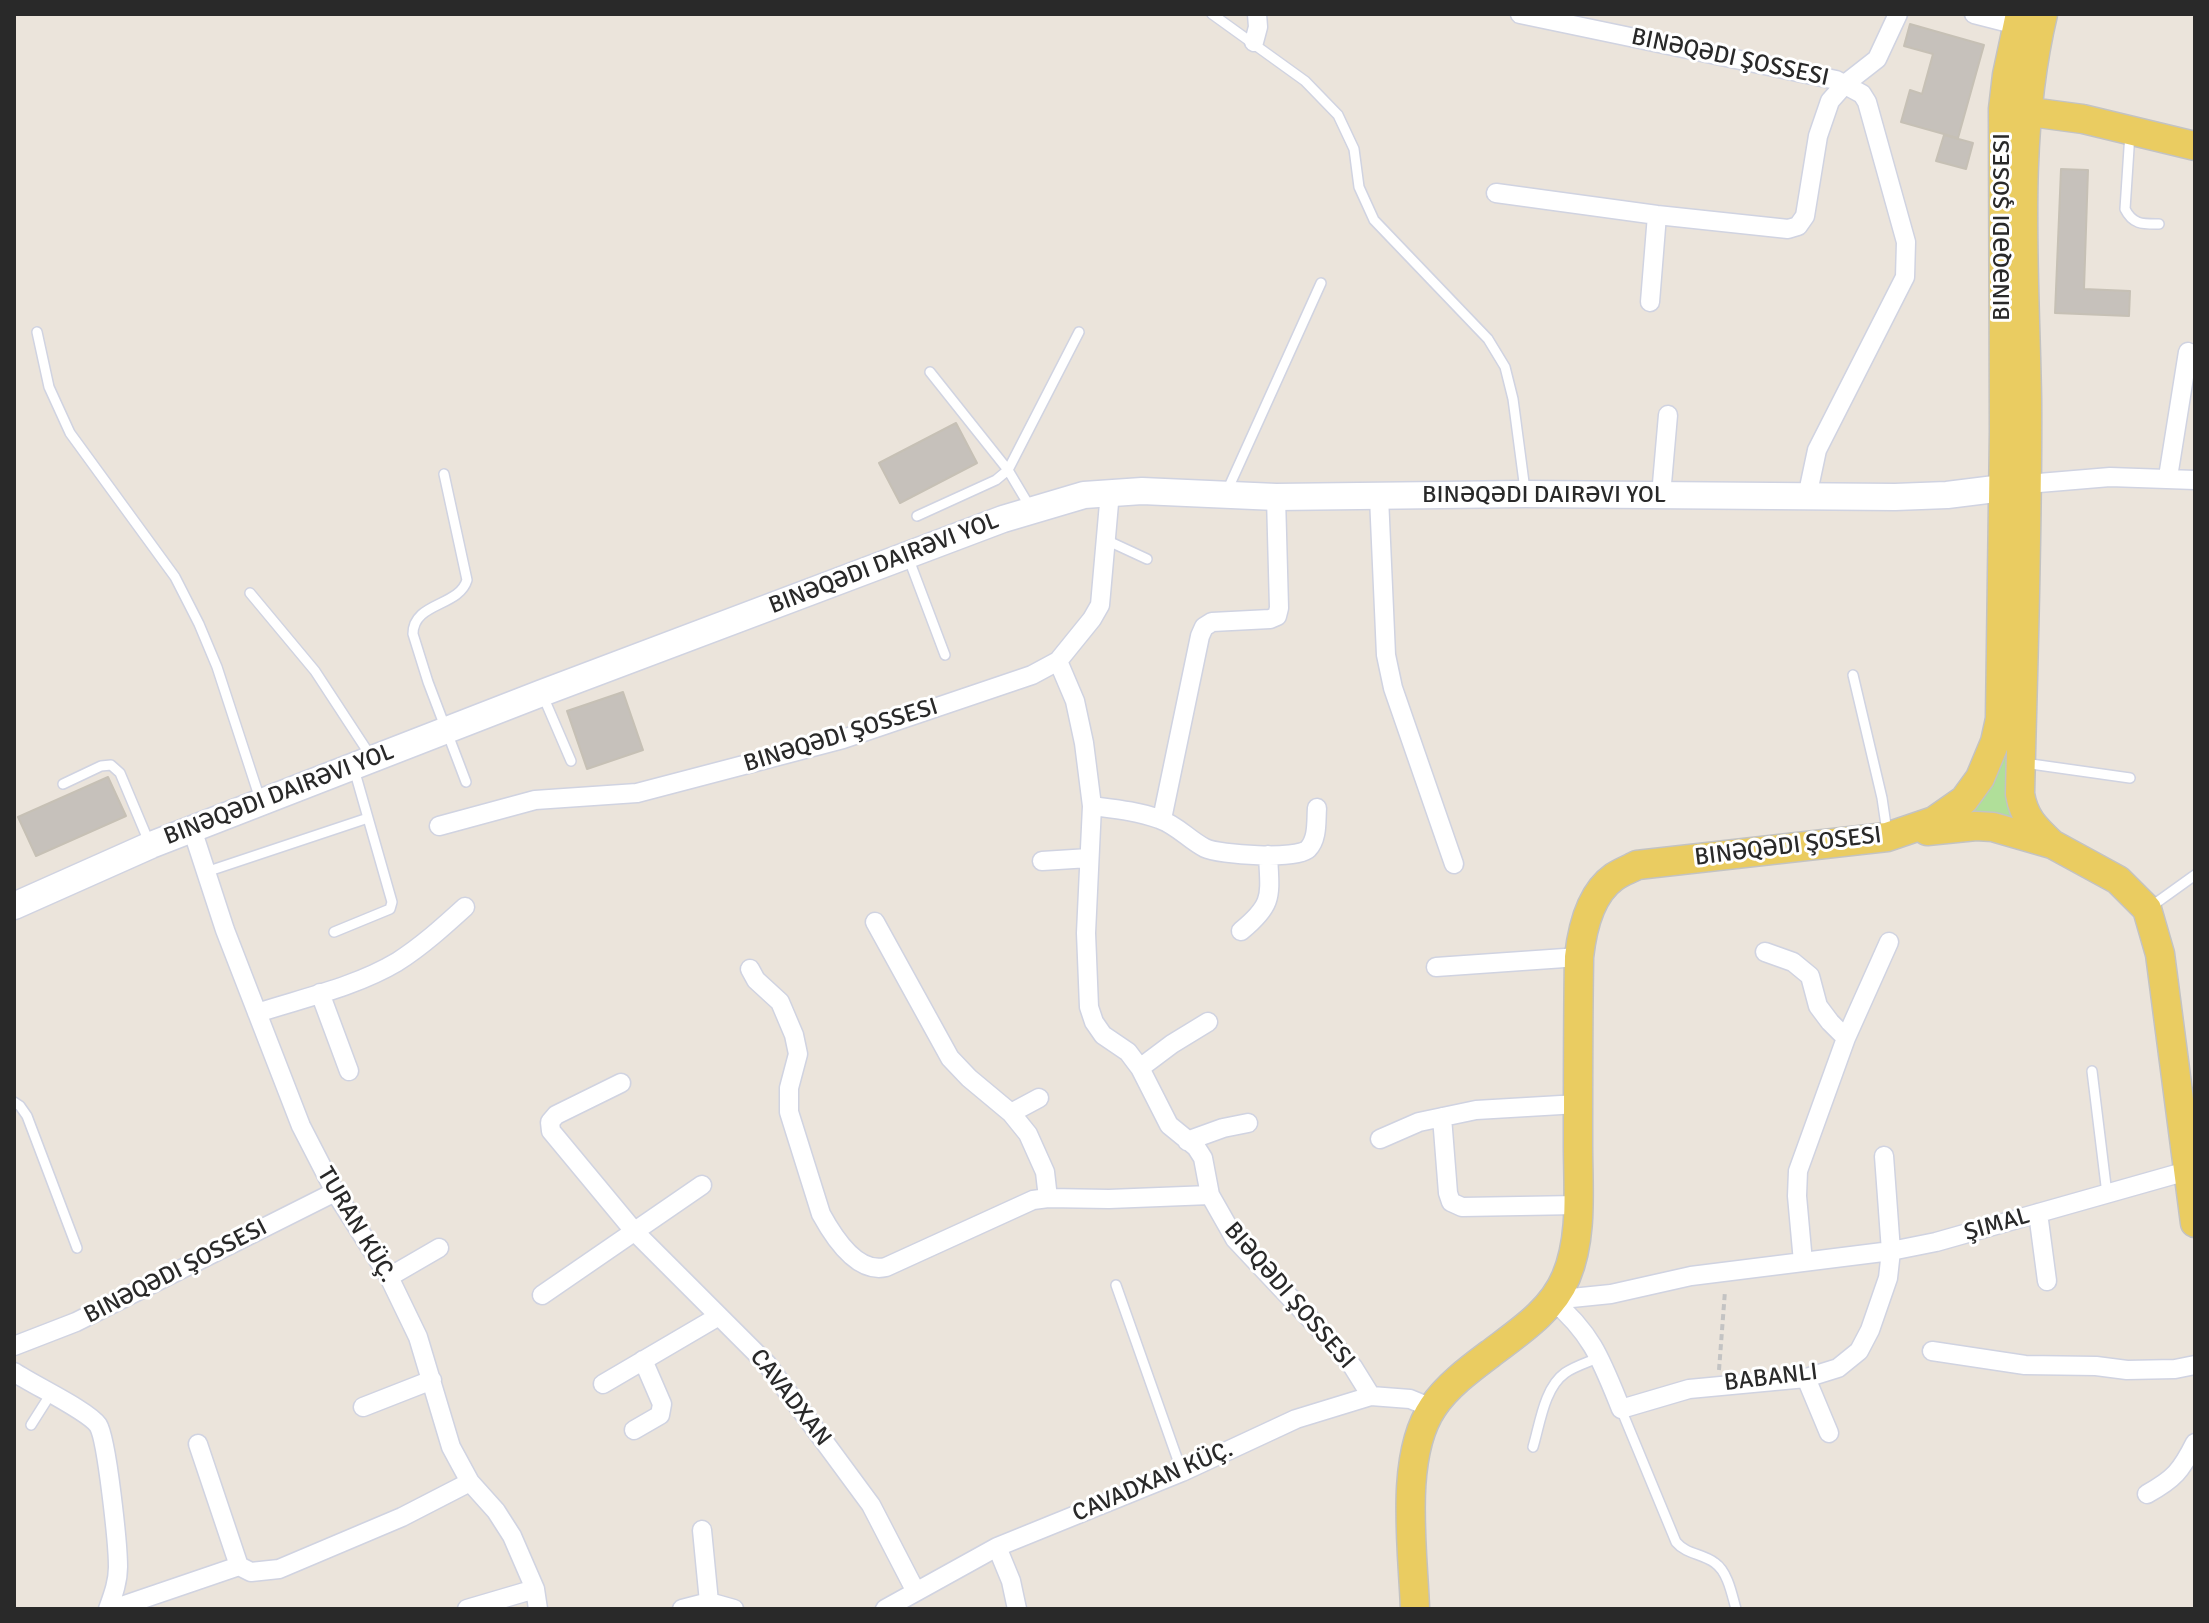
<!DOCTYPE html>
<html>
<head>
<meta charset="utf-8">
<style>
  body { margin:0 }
  #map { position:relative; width:2209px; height:1623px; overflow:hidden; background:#ebe4db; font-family:Signika,sans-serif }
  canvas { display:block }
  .frame { position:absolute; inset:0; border:16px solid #292929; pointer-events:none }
</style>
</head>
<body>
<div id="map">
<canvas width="2209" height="1623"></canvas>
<div class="frame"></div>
</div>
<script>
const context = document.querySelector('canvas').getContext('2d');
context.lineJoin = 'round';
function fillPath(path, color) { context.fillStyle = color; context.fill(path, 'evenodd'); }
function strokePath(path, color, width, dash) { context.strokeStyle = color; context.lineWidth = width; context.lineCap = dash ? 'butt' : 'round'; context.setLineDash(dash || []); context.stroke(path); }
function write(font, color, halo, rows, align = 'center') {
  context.font = font + ' Signika,sans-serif'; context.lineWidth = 6; context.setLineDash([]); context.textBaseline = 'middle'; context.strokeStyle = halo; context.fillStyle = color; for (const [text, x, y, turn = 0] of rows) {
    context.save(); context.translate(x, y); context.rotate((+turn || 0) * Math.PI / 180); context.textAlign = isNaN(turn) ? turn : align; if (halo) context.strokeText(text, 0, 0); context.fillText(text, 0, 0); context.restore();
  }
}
fillPath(new Path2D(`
  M2009,724C2006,758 2002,789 2017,821L1962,819C1992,794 1999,760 2009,724Z`), '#b0df99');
const building = new Path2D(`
  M1910,24L1984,45L1958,138L1901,122L1910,90L1922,94L1933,54L1904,46Z
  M1944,135L1973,143L1966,169L1936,161Z
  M2061,169L2088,170L2084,289L2130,291L2129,316L2055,313Z
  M956,423L977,463L900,503L879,463Z
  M623,692L643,750L587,769L567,711Z
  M108,777L126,816L36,856L18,817Z`);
fillPath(building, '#c6c1bb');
strokePath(building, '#c6c0b5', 2);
const lane = new Path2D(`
  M1212,14L1305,81L1338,115L1354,149L1359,187L1374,220L1488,339L1505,367L1513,399L1525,490
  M2130,133L2125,209C2133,225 2143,224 2159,224
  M37,332L49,387L70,433L175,577L199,624L217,667L260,799
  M930,372L1008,470L1030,507
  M444,474L467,580C459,607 413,602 413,634L428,682L466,782
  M1227,491L1321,283
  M917,516L996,480L1008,470L1079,332
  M1106,540L1147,559
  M908,557L945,655
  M250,593L315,671L370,755
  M1853,675L1882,798L1887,832
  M543,696L571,761
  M2024,763L2130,778
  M63,784L101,766L111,765L120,773L149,842
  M206,872L368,818
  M2149,908L2195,875
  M334,932L390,909L392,902L354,769
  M2092,1071L2107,1194
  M14,1102L20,1106L27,1116L77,1248
  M1116,1285L1182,1472
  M1621,1409L1676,1542C1687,1555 1702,1553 1715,1563C1728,1572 1732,1595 1736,1609
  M31,1425L50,1395
  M1533,1447C1540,1424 1544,1388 1565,1373C1575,1366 1589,1362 1600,1357`);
const street = new Path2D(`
  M1520,14L1836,80L1862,94L1867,102L1906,242L1905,277L1817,450L1807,497
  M1974,14L2017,25
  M1254,42L1258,27L1257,14
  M1496,193L1657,215L1788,229L1798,226L1805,216L1818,136L1830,101L1845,84L1877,59L1898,14
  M1650,302L1657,215
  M2168,477L2188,352
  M2027,484L2110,477L2195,480
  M1661,495L1668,415
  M1379,497L1386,655L1393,688L1454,864
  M1058,661L1075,701L1084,743L1092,806L1086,933L1089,1007L1094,1022L1103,1035L1128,1052L1140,1068L1169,1125L1196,1147L1203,1158L1210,1195L1235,1239L1330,1340L1353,1367L1371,1396
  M1092,806C1115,809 1137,811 1159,819C1177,825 1189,840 1205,848C1219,855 1298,860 1308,849C1318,839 1316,821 1317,808
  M1162,819L1200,636L1204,627L1212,622L1270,619L1277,616L1279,608L1276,497
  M439,826L535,800L637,793L843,739L1032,675L1058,661L1092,619L1100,605L1110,492
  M192,829L225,930L301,1126L335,1192L389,1277L418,1337L451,1447L470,1482L496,1511L512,1536L535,1589L538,1609
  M1042,861L1089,858
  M875,922L950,1058L969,1078L1011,1113L1028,1134L1045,1172L1048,1198
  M1241,931C1274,904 1270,896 1268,855
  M1765,952L1793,962L1810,976L1818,1006L1830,1022L1846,1038
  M1436,967L1579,957
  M750,969L756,980L780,1002L794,1035L798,1054L789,1088V1112L821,1214C833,1236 857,1274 886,1267L1033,1200L1048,1198L1109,1199L1210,1195
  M320,993L349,1071
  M257,1013C303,998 355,987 397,962C422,946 443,927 465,907
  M1140,1068L1172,1044L1208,1022
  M621,1083L556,1115L550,1122L551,1131L634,1231L767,1364L871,1505L915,1590
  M1011,1113L1039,1098
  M1442,1117L1448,1193L1451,1202L1462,1207L1578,1205
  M1380,1139L1419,1122L1476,1110L1578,1104
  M1187,1141L1223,1128L1248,1123
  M2038,1213L2047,1281
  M1803,1262L1797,1196L1798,1171L1846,1038L1889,942
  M389,1277L439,1248
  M542,1295L702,1185
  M1552,1300L1611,1294L1691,1276L1891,1251L1936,1242L2187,1171
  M1552,1300C1592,1333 1602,1362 1621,1409L1689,1389L1806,1378L1838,1368L1859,1351L1870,1330L1888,1278L1891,1251L1884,1156
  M14,1346L76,1322L335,1192
  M1932,1351L2025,1365L2096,1366L2127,1370L2175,1369L2195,1365
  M14,1372C33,1385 87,1410 98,1425C107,1439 118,1545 118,1567C118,1582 113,1595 108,1609
  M1806,1378L1829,1433
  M603,1384L719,1316
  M363,1407L432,1380
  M634,1430L660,1415L662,1404L643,1360
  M198,1444L239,1566
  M2147,1494C2174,1479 2181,1471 2195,1443
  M702,1530L709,1602
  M997,1547L1011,1581L1017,1609
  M113,1609L239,1566L251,1572L279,1569L402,1517L470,1482
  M467,1609L535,1589
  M682,1609L709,1602L734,1609
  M885,1609L997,1547L1182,1472L1296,1419L1371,1396L1410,1399L1432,1408`);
const secondary = new Path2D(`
  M14,906L151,845L542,693L1003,519L1084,495L1142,491L1276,497L1525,494L1895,497L1947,495L2003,488`);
const primary = new Path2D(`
  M2043,14C2013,140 2025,272 2027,400C2028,532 2023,663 2020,794C2024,818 2035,828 2052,844
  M2008,109L2083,119L2195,146
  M1927,831L1976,826L1993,827L2052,844L2118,880L2147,909L2160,954L2195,1223
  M1415,1609C1413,1550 1399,1457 1433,1407C1447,1386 1470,1369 1490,1354C1519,1332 1552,1311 1566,1277C1583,1237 1578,1188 1578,1145C1578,1082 1578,1020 1579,957C1582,930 1590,894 1614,877C1621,872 1630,869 1637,865L1887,837L1934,821L1964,800L1980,778L1995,742L2000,719L2004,432L2003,109L2007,75L2020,14`);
strokePath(lane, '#d0d3e1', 12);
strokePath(street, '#d0d3e1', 21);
strokePath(secondary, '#d0d3e1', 29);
strokePath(primary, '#c3c3c3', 31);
strokePath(new Path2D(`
  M1719,1370L1725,1291`), '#c3c3c3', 4, [6, 4]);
strokePath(lane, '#fff', 9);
strokePath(street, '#fff', 18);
strokePath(secondary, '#fff', 26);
strokePath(primary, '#eacc61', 28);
write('24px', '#292929', '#fff', [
  ["BINƏQƏDI ŞOSSESI",1730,58,12],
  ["BINƏQƏDI ŞOSESI",2003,227,-90],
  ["BINƏQƏDI DAIRƏVI YOL",1544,496],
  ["BINƏQƏDI DAIRƏVI YOL",884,564,-21],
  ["BINƏQƏDI ŞOSSESI",841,736,-17],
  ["BINƏQƏDI DAIRƏVI YOL",279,795,-21],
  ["BINƏQƏDI ŞOSESI",1788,847,-7],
  ["TURAN KÜÇ.",356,1225,59],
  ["ŞIMAL",1997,1225,-16],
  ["BINƏQƏDI ŞOSSESI",176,1272,-27],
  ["BIƏQƏDI ŞOSSESI",1289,1296,49],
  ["BABANLI",1771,1378,-7],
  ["CAVADXAN",790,1398,52],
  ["CAVADXAN KÜÇ.",1153,1482,-23]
]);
</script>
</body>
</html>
